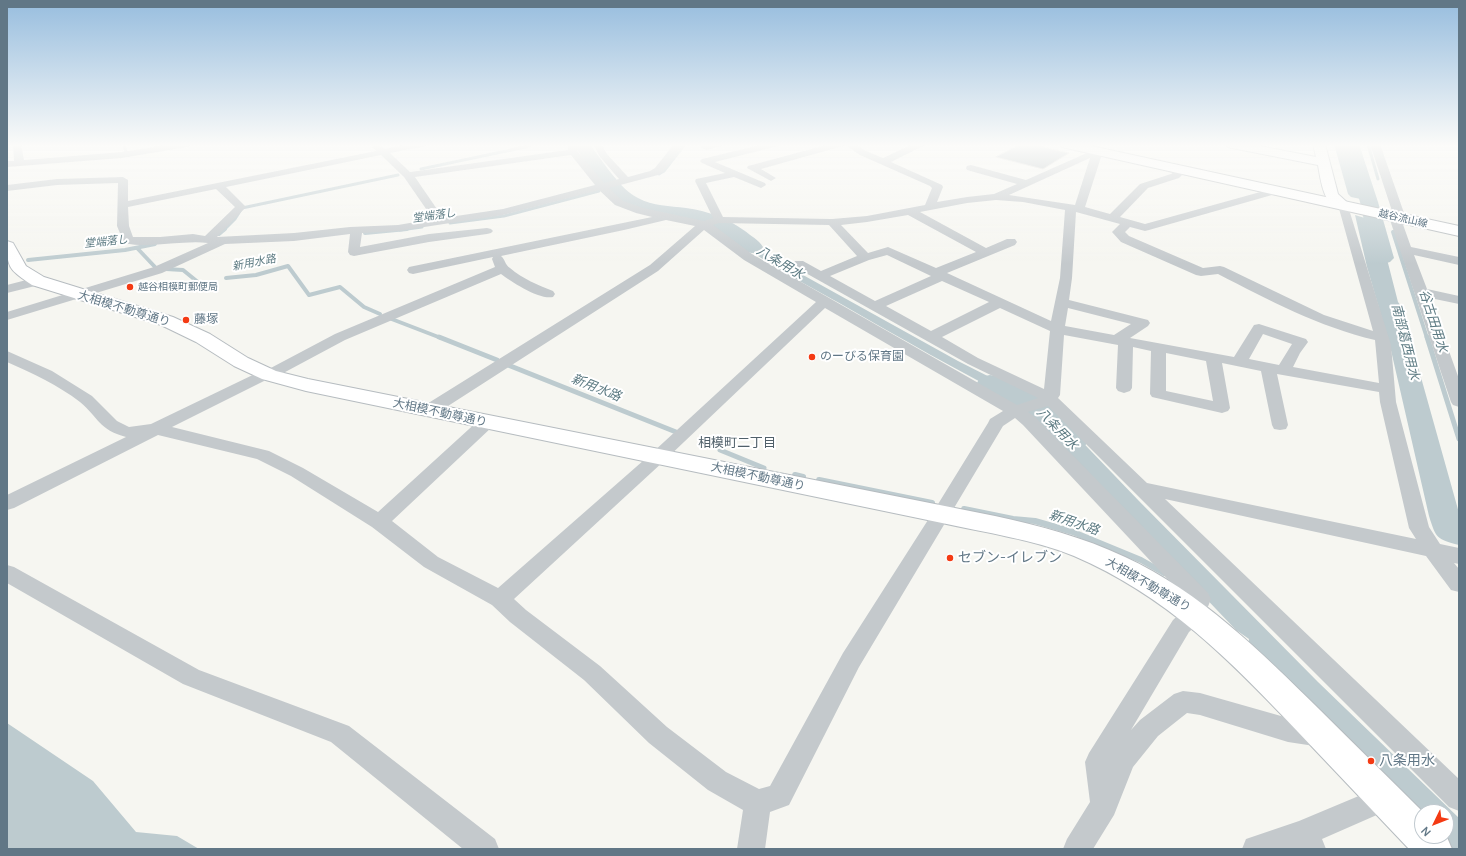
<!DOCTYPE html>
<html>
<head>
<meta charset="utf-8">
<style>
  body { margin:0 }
  #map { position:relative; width:1466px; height:856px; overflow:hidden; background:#f6f6f1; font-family:Manrope,sans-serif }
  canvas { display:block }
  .frame { position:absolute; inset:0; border:8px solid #617786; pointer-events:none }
  .north { position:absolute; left:1414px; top:804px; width:40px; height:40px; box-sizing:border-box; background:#fff; border:1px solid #c0c9cf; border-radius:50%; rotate:227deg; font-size:11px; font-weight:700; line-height:16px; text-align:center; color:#617786 }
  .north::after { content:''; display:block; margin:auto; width:14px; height:18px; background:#f43a13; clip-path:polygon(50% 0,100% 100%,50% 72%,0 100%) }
</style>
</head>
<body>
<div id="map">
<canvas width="1466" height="856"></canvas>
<div class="frame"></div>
<div class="north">N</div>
</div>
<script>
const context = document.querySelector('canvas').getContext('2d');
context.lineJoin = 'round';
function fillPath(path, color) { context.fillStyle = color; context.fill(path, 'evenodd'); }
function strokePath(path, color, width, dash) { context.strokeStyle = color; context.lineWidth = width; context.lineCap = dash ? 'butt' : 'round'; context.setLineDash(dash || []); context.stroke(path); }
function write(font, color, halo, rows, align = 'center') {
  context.font = font + ' Manrope,"Noto Sans JP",sans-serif'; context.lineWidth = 4; context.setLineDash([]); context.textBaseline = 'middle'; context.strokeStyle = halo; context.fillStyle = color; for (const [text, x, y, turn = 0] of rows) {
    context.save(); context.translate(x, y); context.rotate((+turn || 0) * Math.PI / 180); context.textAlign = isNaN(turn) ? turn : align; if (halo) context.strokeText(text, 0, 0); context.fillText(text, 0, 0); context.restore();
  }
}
fillPath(new Path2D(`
  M578,144H587L589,150L616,179L606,181L579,148Z
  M1334,144H1357L1376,199L1375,202L1351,197L1348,194Z
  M621,186C624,191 628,196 633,200C651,210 690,214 712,218L704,220L693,217L685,218L657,213L631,205L621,200L610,189Z
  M1355,215L1378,222L1380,226L1379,228L1398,302L1401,306L1459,513V545C1436,539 1436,538 1429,516L1390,346L1367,267Z
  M723,223L785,265L958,361L1031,398L1021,403C960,372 900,338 841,304C798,280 753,257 716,224Z
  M1050,413L1066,425L1139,501L1318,682L1459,818V849H1449L1446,836V812H1422L1248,646L1249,639L1236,630L1034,418L1041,414Z
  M7,723L93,781L136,832L177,836L199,849H7Z`), '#bdcbcf');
strokePath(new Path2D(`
  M124,144L126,153
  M1368,144L1378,179
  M421,169L530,146L531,144
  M659,174L664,171L685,144
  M450,223L504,216L599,191
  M224,230L235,219L242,208L398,175
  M400,230L422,227`), '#bdcbcf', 3);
strokePath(new Path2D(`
  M1393,232L1427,338
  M365,233L407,229
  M219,234L225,229
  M138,249L155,267
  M28,260L125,250L155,244
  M166,269L183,270L199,283L211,282
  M226,278L256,275L288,266L309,295L340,287L364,307L380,314
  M389,318L441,338`), '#bdcbcf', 4);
strokePath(new Path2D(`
  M439,337L497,360
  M1427,337L1459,439
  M508,365L676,432
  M720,450L764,468`), '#bdcbcf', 5);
strokePath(new Path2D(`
  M795,475L803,477
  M819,480L932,503
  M964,509L1013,519L1035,521L1073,532L1141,560L1164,573`), '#bdcbcf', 6);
fillPath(new Path2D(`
  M575,144H591L593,149C606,165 619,188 638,198C653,206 670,206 686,208C708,211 727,218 745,231C751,236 759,240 763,247L760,251C755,253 750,254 745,251C731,244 721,230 705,224C680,213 649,220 625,205C607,195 589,167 577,150Z
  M1343,144H1359L1378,202L1394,258L1390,262L1383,264L1376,262L1372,258L1360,202Z
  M990,375L1000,377L1050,403L1060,412L1087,443L1082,450L1072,452L1062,450L1030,415L980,389L977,383L980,377Z`), '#bdcbcf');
const building = new Path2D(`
  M1021,144H1029L1069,153L1043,169L996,157Z`);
fillPath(building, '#acb6bb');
strokePath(building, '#d7d7d4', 1);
const secondary = new Path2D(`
  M1226,144H1249L1316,157L1313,144H1325L1338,194L1350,205L1348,208C1324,214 1321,181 1318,165L1232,148L1228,147Z
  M7,241L13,243L26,266L44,277L173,317L210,334L248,358L276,371L308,379L995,516C1040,526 1083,537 1125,557C1201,592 1261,652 1320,710C1354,744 1389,778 1423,812L1422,836L1446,835L1452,849H1409C1372,810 1335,771 1298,732C1230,660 1167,596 1074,556C1032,539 986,533 942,523L306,391L262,379L234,366L196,342L161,325L32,285C9,269 7,269 7,241Z`);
const primary = new Path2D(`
  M1060,144H1082L1459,226V236L1066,148L1062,147Z`);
strokePath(secondary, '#b6bcc0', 2);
strokePath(primary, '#b7bcbf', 2);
fillPath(new Path2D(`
  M13,144H21L24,160L122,152L172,144H192L187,147L122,158L7,167V161H14Z
  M377,144L385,149L409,144H426L425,146L390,153L410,172L568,150V144H576L578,152L604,183L619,179L600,157L593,144H601L607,154L628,177L650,171L655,168L674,144H683L663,172L658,175L609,188L623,201L643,208L704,221L713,218L695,181L696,179L725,173L702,163L700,161L702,159L764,144H780L778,146L715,162L765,183L766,185L761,188L734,177L706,183L723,217L832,219L867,216L925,205L932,188L930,186L860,155L844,144L843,146L761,169L776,178L771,181L747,168L748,166L830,144H855L866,151L883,158L913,144H924L923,146L891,162L942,185L943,187L937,202L967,197L994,194L1017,184L967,170L966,168L967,166L971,165L1026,180L1098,148L1103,151L1085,207L1110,214L1140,184L1171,174L1182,167L1187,170L1179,178L1148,188L1120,217L1145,224L1271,189H1279L1280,191L1279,193L1149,230L1145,231L1130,227L1125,232L1129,236L1203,268L1220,266L1224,267L1324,315L1373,331L1338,205L1339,203H1347L1391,345L1396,402L1429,527L1440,544L1459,548V564L1454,563L1459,569V592L1451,590L1426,556L1165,499L1459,779V811L1449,807L1048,406L1028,412L1035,417L1208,593L1211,599L1203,619L1189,632L1131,730L1140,720L1174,694L1183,691L1200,693L1288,718L1321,723L1330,727L1334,735L1330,743L1321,747L1288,742L1200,715L1187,713L1158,736L1133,767L1114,815L1093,849H1063L1067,839L1090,802L1085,762L1089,753L1173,620L1186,608L1188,601L1023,425L1015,418L1003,426L859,667L789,805L770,812L765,849H737L743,810L708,790L649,743L584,680L510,622L492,605L424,567L372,527L291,476L257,459L158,435L14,508L7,510V495L126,437C99,430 98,417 80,402C58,385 32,373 7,362V351L52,371L92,396L117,421L129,427L151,424L261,371L267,370L335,334L495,267L492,259L493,257L413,274L409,273L407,270L409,267L652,217L636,213L615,205L599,190L503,215L398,231L362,233L360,247L429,234L487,228L491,229L493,231L491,233L487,234L429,242L354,256L350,255L348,252L350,234L294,241L225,244L162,273L7,320V312L154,267L208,243C181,240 151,249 124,243L117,226L118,183L57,185L7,191V185L57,179L123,177L128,180V201L376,151L372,147ZM381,155L404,177L433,219L398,225L350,227L294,233L217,237L246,207L226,187ZM571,155L595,185L503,209L443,218L415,177ZM1090,158L1075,205L1009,195ZM216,189L235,207L205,236L193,234L160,237H133L129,226L128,207ZM996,200L1023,202L1065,210L1060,278L1051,321L947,273L1015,245L1017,242L1015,239H1007L986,248L920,212L967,203ZM1076,212L1120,224L1112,232L1121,242L1196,275L1201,276L1218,274C1269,300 1319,327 1375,340L1379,383L1293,367L1300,353L1308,342L1306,339L1259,324L1254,325L1234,357L1130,338L1148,326L1150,323L1148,320L1069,300L1072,278ZM908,215L976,252L936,268L888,247L868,253L841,225L867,222ZM666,220L695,226L650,265L422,407L420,411L422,415L428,416L434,415L658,271L704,230L744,260L816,302L652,453L498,588L438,557L392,521L492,427L494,423L492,419L486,418L480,419L378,512L303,468L269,451L172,427L268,379L274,378L345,340L501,274C512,282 539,300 553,297L555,294L553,291C538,285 523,279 510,268C505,265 505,259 501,256L624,230ZM719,223L829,225L857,256L821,271L803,261H795L793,264L795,267L968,364L1038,398L1017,405L752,254L713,225ZM887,255L931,276L875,301L830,276L869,260ZM942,281L989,302L931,331L886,306ZM825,308L1003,411L990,419L988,423L935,509L843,653L770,786L759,789L726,772L667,727L600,666L526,610L514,599L664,461ZM1000,308L1050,331L1044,389L978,358L942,337ZM1068,308L1131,324L1114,335L1065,326ZM1263,334L1292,344L1279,365L1249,359ZM1064,335L1118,345L1116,388L1118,391L1124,393L1130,391L1132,388L1133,347L1151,351L1150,394L1152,397L1222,413L1228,411L1230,408L1222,363L1261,371L1272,425L1274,429L1280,430L1286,429L1288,425L1277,374L1379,392L1380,402L1409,528L1416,539L1147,483L1058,398L1060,395ZM1166,353L1206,361L1213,401L1166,391Z
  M708,144H723L721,146L706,150L703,149L701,147L703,145Z
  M1370,144H1380L1404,213L1400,216L1411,247L1459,257V265L1414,255L1427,289L1459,296V304L1430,298L1459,379V407L1453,405L1451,402L1389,217L1393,214Z
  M38,277L43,278L44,281L43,284L7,293V285Z
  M7,565L14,567L199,670L349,726L495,839L499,849H463L331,742L183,684L7,583Z
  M1385,785L1395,789L1399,798L1395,807L1322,839L1326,849H1242L1246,839L1299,821Z`), '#c4c9cc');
fillPath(secondary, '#fff');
fillPath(primary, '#fff');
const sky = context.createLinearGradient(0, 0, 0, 264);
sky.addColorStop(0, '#97bdde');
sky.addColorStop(0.55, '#fbfbf9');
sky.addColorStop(1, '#fbfbf900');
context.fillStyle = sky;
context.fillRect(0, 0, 1466, 264);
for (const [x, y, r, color] of [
  [130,287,4,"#f43a13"],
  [186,320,4,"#f43a13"],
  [812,357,4,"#f43a13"],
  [950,558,4,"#f43a13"],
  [1371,761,4,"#f43a13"]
]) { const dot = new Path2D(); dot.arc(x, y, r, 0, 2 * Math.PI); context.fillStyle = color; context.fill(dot); strokePath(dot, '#fff', 1.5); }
write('10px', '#617786', '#fff', [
  ["越谷流山線",1403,219,13]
]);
write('10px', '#617786', '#fff', [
  ["越谷相模町郵便局",138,287]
], 'left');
write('italic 11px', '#5d7b83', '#fff', [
  ["堂端落し",434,216,-8],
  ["堂端落し",106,242,-6],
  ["新用水路",254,263,-11]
]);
write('12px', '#617786', '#fff', [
  ["大相模不動尊通り",124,309,17],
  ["大相模不動尊通り",440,413,12],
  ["大相模不動尊通り",758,477,12],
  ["大相模不動尊通り",1148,585,30]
]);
write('12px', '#617786', '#fff', [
  ["藤塚",194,320],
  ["のーびる保育園",820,357]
], 'left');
write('italic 13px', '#5d7b83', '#fff', [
  ["八条用水",780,263,31],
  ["谷古田用水",1433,321,72],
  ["南部葛西用水",1405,342,76],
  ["新用水路",596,388,22],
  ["八条用水",1057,429,46],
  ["新用水路",1074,523,19]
]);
write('13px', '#50606a', '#fff', [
  ["相模町二丁目",737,443]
]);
write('14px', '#617786', '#fff', [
  ["セブン-イレブン",958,558],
  ["八条用水",1379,761]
], 'left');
</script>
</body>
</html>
